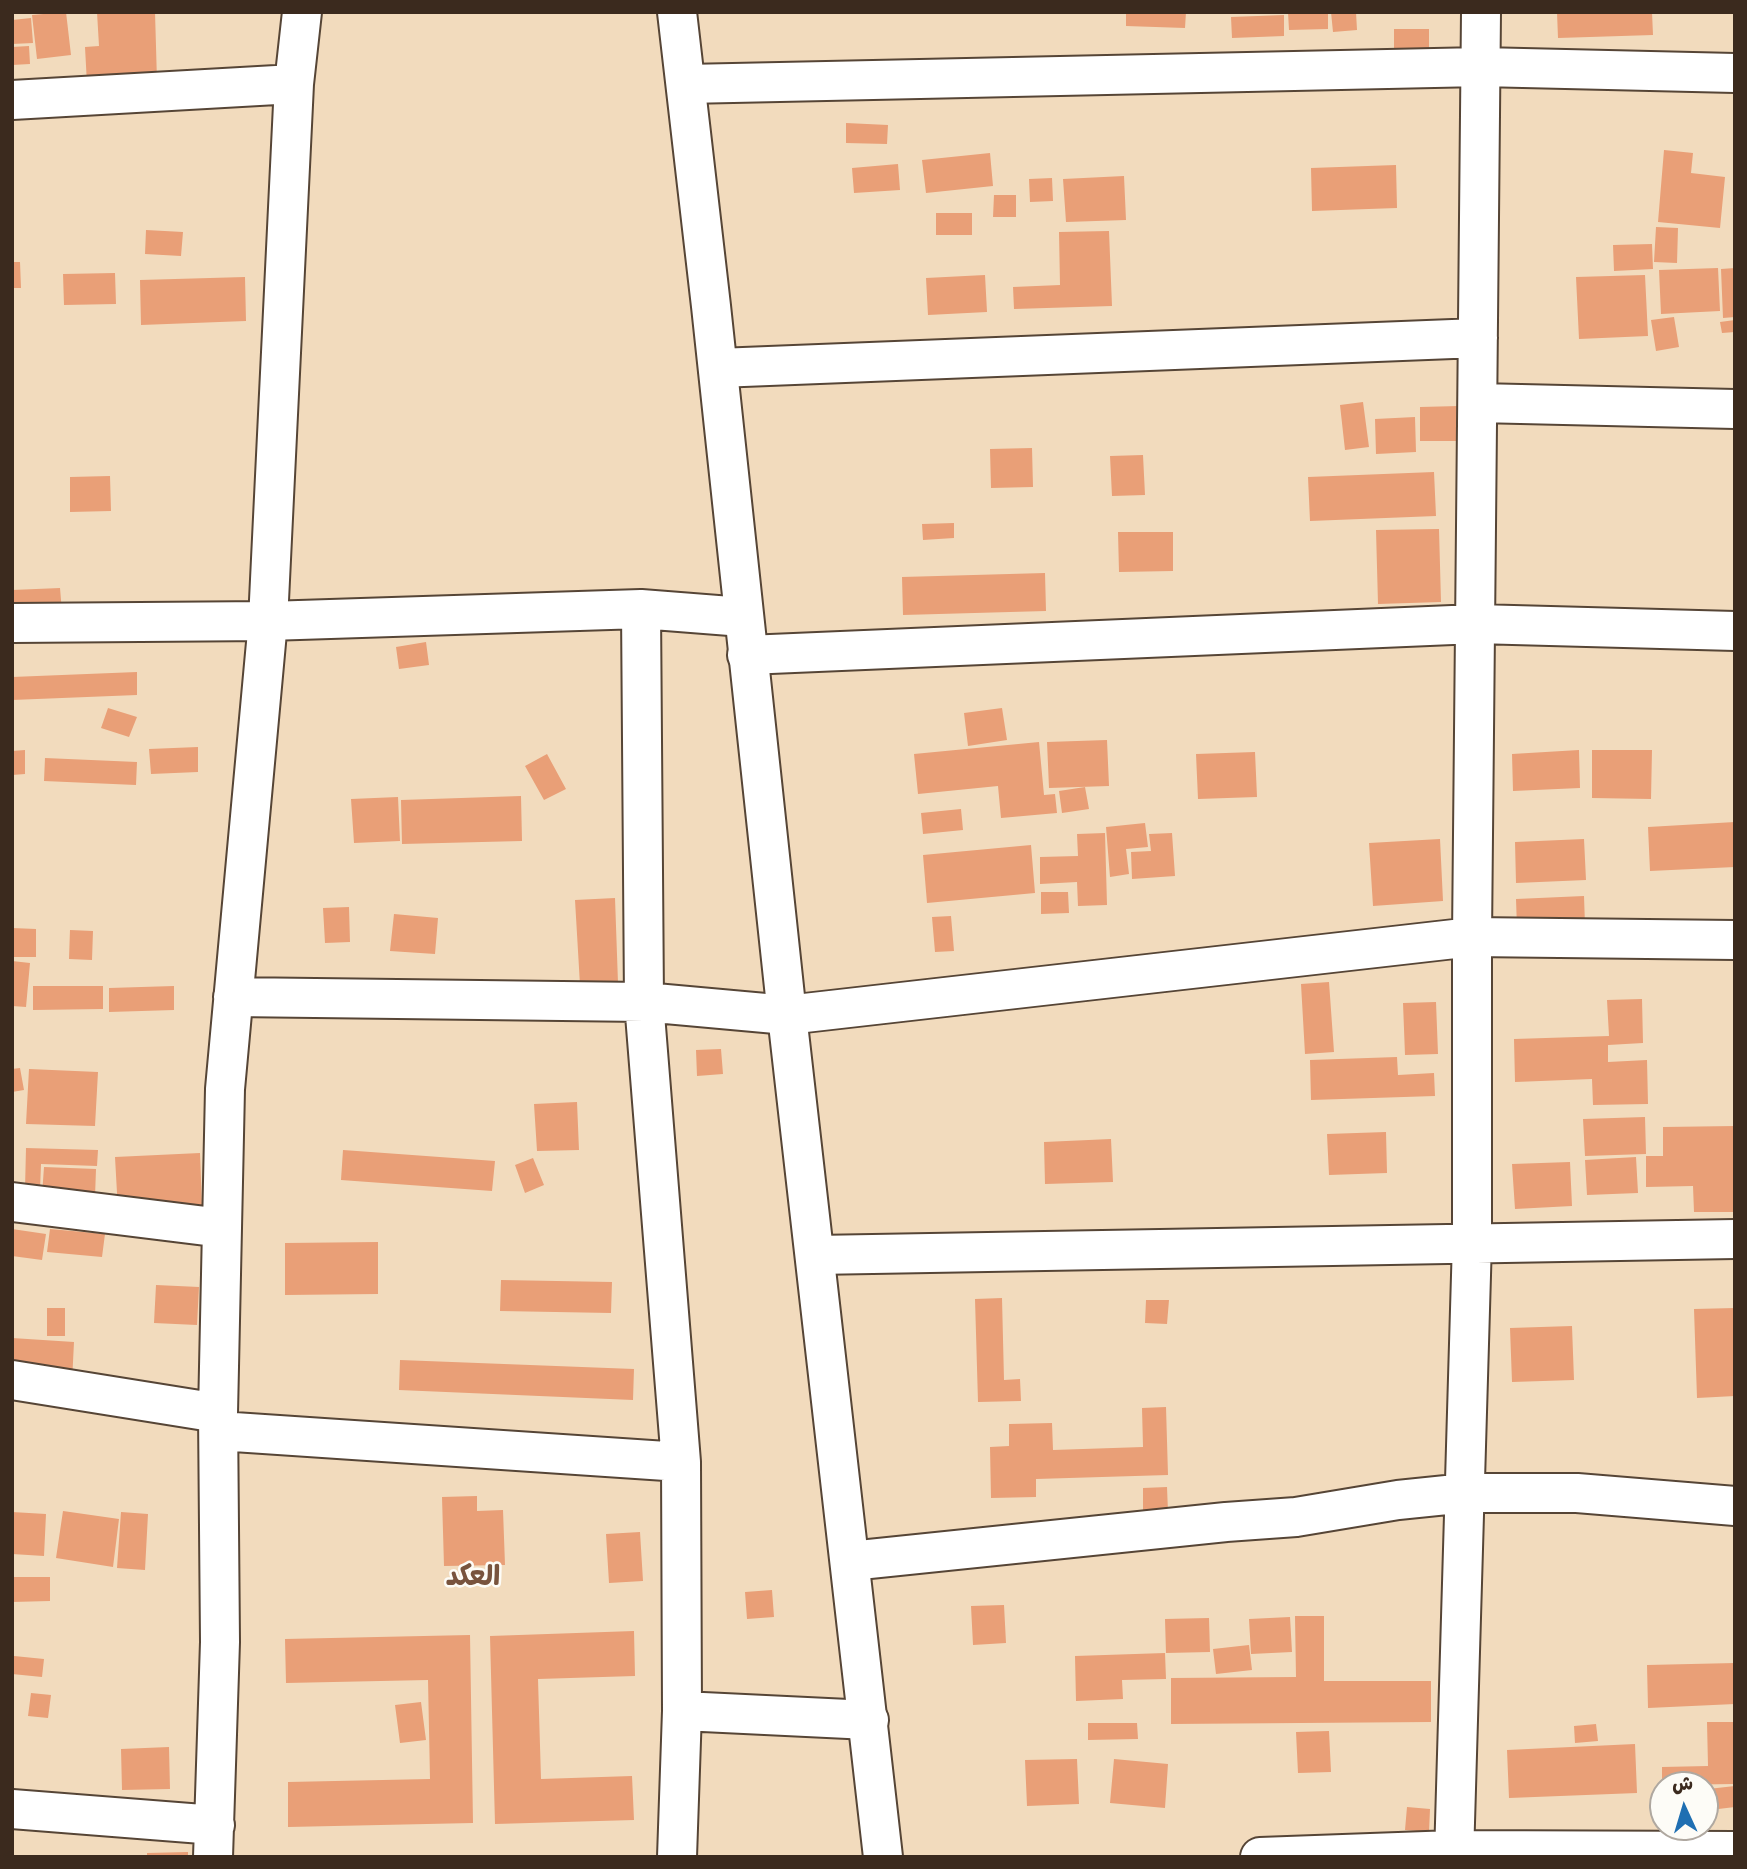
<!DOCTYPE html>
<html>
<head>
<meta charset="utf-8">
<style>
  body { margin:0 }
  #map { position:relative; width:1747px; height:1869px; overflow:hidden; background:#f2dbbd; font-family:"Gochi Hand","Playpen Sans Arabic",sans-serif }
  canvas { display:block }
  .frame { position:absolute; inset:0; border:14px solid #3b2a1e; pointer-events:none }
  .north { position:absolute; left:1649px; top:1771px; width:70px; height:70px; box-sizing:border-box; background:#fdfcf7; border:2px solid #afa8a0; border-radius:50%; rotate:356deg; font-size:19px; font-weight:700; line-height:28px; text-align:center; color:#3b2a1e }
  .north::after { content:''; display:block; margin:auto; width:24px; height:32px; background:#1f6fb2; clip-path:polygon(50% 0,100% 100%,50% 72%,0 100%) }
</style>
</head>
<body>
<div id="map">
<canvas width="1747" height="1869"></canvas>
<div class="frame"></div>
<div class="north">ش</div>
</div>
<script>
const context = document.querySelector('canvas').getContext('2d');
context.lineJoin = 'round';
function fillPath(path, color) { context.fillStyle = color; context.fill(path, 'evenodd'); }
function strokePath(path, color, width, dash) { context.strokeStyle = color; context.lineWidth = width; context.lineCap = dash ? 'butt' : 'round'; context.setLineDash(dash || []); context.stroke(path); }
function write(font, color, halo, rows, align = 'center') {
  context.font = font + ' "Gochi Hand","Playpen Sans Arabic",sans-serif'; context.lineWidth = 5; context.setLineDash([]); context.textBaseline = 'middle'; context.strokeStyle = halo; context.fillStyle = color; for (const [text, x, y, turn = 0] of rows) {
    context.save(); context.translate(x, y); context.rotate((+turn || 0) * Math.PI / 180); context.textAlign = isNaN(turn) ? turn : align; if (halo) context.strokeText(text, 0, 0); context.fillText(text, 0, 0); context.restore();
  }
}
fillPath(new Path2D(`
  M66,12L71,55L37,59L32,15Z
  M97,12H155L157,81L87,84L85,47L99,46Z
  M1126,12H1186L1185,28L1126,26Z
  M1288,12H1328V29L1289,30Z
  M1331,12H1356L1357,30L1333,32Z
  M1557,12H1652L1653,35L1558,38Z
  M1284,15V36L1232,38L1231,17Z
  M31,18L33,43L12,44V20Z
  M1394,29H1429V54L1394,53Z
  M29,46L30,64L12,65V47Z
  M846,123L888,125L887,144L846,143Z
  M1664,150L1693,153L1691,173L1725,177L1720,228L1658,222Z
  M990,153L993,186L926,193L922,160Z
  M898,164L900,190L854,193L852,168Z
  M1396,165L1397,208L1312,211L1311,168Z
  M1124,176L1126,220L1066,222L1063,179Z
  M1052,178L1053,201L1030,202L1029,179Z
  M994,195H1016V217H993Z
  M936,213H972V235H936Z
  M1656,227L1678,228L1677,263L1654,262Z
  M146,230L183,232L181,256L145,254Z
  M1109,231L1112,306L1014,309L1013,287L1060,285L1059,232Z
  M1652,244L1653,269L1614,271L1613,245Z
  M12,262H20L21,288H12Z
  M1718,268L1720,311L1661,314L1659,270Z
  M1735,268V317L1723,318L1721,269Z
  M115,273L116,304L64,305L63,274Z
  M985,275L987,312L928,315L926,278Z
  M1645,275L1648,336L1579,339L1576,277Z
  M245,277L246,321L141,325L140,280Z
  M1674,317L1679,347L1656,351L1651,320Z
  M1735,320V332L1722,333L1720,322Z
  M1363,402L1369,447L1345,450L1340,405Z
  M1459,406V441H1420V407Z
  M1415,417L1416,452L1376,454L1375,419Z
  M1032,448L1033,487L991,488L990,449Z
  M1143,455L1145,495L1112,496L1110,456Z
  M1434,472L1436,516L1310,521L1308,477Z
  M110,476L111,511L70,512V477Z
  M954,523V538L923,540L922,524Z
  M1439,529L1441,602L1378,604L1376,530Z
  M1118,532H1173V571L1119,572Z
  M1045,573L1046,611L903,615L902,577Z
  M60,588L62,612L12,615V590Z
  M426,642L429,665L399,669L396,647Z
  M137,672V695L12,700V677Z
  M108,708L137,717L129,737L101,728Z
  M1002,708L1007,740L968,746L964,713Z
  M1107,740L1109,786L1049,788L1047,742Z
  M1039,742L1044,795L1055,794L1057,813L1001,818L998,786L918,794L914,754Z
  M198,747V772L151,774L149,749Z
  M25,750V774L12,775V751Z
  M1579,750L1580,788L1513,791L1512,754Z
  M1592,750H1652L1651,799L1592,798Z
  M1255,752L1257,797L1198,799L1196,754Z
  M547,754L566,789L544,800L525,766Z
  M45,758L137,762L136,785L44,781Z
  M1085,787L1089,809L1062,813L1059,791Z
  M521,796L522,841L402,844L401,800Z
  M398,797L400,841L354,843L351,799Z
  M961,809L963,830L923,834L921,813Z
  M1735,822V867L1650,871L1648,827Z
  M1145,823L1148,847L1126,849L1129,874L1110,877L1106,827Z
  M1105,833L1107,905L1078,906L1077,882L1040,884V857L1078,856L1077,834Z
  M1172,833L1175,876L1132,879L1131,852L1151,851L1149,834Z
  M1440,839L1443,901L1373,906L1369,843Z
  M1584,839L1586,880L1516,883L1515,842Z
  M1031,845L1035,893L927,903L923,855Z
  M1041,892H1068L1069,913L1041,914Z
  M1584,896L1585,925L1517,928L1516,899Z
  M615,898L618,983L580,985L575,900Z
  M349,907L350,942L325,943L323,908Z
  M394,914L438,918L435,954L390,951Z
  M951,916L954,951L935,952L932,917Z
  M12,928L36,929V957H12Z
  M70,930L93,931L92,960L69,959Z
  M12,961L30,963L26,1007L12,1006Z
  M1329,982L1334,1052L1305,1054L1301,984Z
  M33,986H103V1009L33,1010Z
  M174,986V1010L109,1012V988Z
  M1642,999L1643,1043L1608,1045V1062L1647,1060L1648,1104L1593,1105L1592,1079L1515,1082L1514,1039L1609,1036L1607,1000Z
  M1436,1002L1438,1054L1405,1055L1403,1003Z
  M721,1049L723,1074L697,1076L696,1050Z
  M1397,1057L1398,1075L1434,1073L1435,1096L1311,1100L1310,1060Z
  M20,1068L24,1090L12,1092V1069Z
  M29,1069L98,1072L95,1126L26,1124Z
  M577,1102L579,1150L537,1151L534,1104Z
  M1645,1117L1646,1154L1585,1156L1583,1119Z
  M1735,1126L1733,1212H1694L1693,1186L1646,1187V1156H1663V1127Z
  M1386,1132L1387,1173L1329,1175L1327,1134Z
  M1111,1139L1113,1182L1045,1184L1044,1142Z
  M26,1148L98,1150L97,1166L41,1164L40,1190L25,1189Z
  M343,1150L495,1161L492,1191L341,1180Z
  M200,1153L202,1207L118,1211L115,1157Z
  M1636,1157L1638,1193L1587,1195L1585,1160Z
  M533,1158L544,1185L525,1193L515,1165Z
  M1570,1162L1572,1206L1515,1209L1512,1164Z
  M44,1167L96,1169L95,1197L42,1195Z
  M12,1229L46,1234L42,1260L12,1256Z
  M50,1229L105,1234L102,1257L47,1252Z
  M378,1242V1294L285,1295V1243Z
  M501,1280L612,1282L611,1313L500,1311Z
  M156,1285L199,1287L197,1325L154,1323Z
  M1002,1298L1004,1380L1020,1379L1021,1401L978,1402L975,1299Z
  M1146,1300H1169L1167,1324L1145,1323Z
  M47,1308H65V1336H47Z
  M1735,1308V1396L1697,1398L1694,1309Z
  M1572,1326L1574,1380L1512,1382L1510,1328Z
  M12,1338L74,1342L72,1382L12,1379Z
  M400,1360L634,1369L633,1400L399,1390Z
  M1166,1407L1168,1475L1036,1479V1497L991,1498L990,1447L1009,1446V1424L1052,1423L1053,1450L1143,1447L1142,1408Z
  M1167,1487L1168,1512L1143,1513V1488Z
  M477,1496V1511L503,1510L505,1565L444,1566L442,1497Z
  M63,1511L119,1519L113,1567L56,1558Z
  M12,1512L46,1514L44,1556L12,1554Z
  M121,1512L148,1514L145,1570L117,1568Z
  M640,1532L643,1581L609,1583L606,1534Z
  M12,1577H50V1601L12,1602Z
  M772,1590L774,1617L747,1619L745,1592Z
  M1004,1605L1006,1643L973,1645L971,1606Z
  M1295,1616H1324V1681H1431V1722L1171,1724V1678L1296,1677Z
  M1290,1617L1292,1652L1251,1654L1249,1619Z
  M1209,1618L1210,1652L1166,1653L1165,1619Z
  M634,1631L635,1676L538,1679L541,1779L632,1776L634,1820L495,1824L490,1636Z
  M470,1635L473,1823L288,1827V1782L430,1779L428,1680L286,1683L285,1639Z
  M1249,1645L1252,1670L1216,1674L1213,1649Z
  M1165,1653L1166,1679L1122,1680L1123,1699L1076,1701L1075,1656Z
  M14,1656L44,1659L42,1677L12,1674Z
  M1735,1663V1704L1648,1708L1647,1665Z
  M31,1693L51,1695L48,1718L28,1716Z
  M421,1702L426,1740L400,1743L395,1705Z
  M1707,1722H1735V1784L1662,1785V1767L1708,1766Z
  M1088,1723H1137L1138,1739L1088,1740Z
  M1596,1724L1598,1741L1575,1743L1574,1726Z
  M1329,1731L1331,1772L1298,1773L1296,1732Z
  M1635,1744L1637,1793L1509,1798L1507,1750Z
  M169,1747L170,1789L122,1790L121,1749Z
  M1077,1759L1079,1804L1027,1806L1025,1760Z
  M1114,1759L1168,1764L1165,1808L1110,1803Z
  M1735,1786V1807L1710,1810L1708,1789Z
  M1407,1807L1430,1809L1429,1832L1405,1830Z
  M188,1852V1857H147V1853Z`), '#e99f77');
const street = new Path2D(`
  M686,84L1481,67L1735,73
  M12,100L294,84
  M718,368L1478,338
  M1478,403L1735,409
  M641,609L644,1002L681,1462L682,1711L677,1857
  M12,623L268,621L641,609L743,617
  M747,655L1476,624L1735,631
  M233,997L644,1002L787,1015L1472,937L1735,940
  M12,1202L222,1228
  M815,1255L1735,1239
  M12,1380L218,1413
  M219,1431L681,1462
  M850,1561L1226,1522L1296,1517L1398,1500L1466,1493H1577L1735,1506
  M682,1711L869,1720
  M12,1809L215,1825
  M213,1857L220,1642L218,1413L225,1089L268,621L294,84L302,12
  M1260,1857L1454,1850L1735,1851
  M1454,1857L1472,1241V937L1481,12`);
const primary = new Path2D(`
  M677,12L711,306L787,1015L883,1857`);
strokePath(street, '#564536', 42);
strokePath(primary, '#564536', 42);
strokePath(street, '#fff', 38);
strokePath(primary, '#fff', 38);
write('bold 28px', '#78533d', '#fdfcf7', [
  ["العكد",473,1581]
]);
</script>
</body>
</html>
